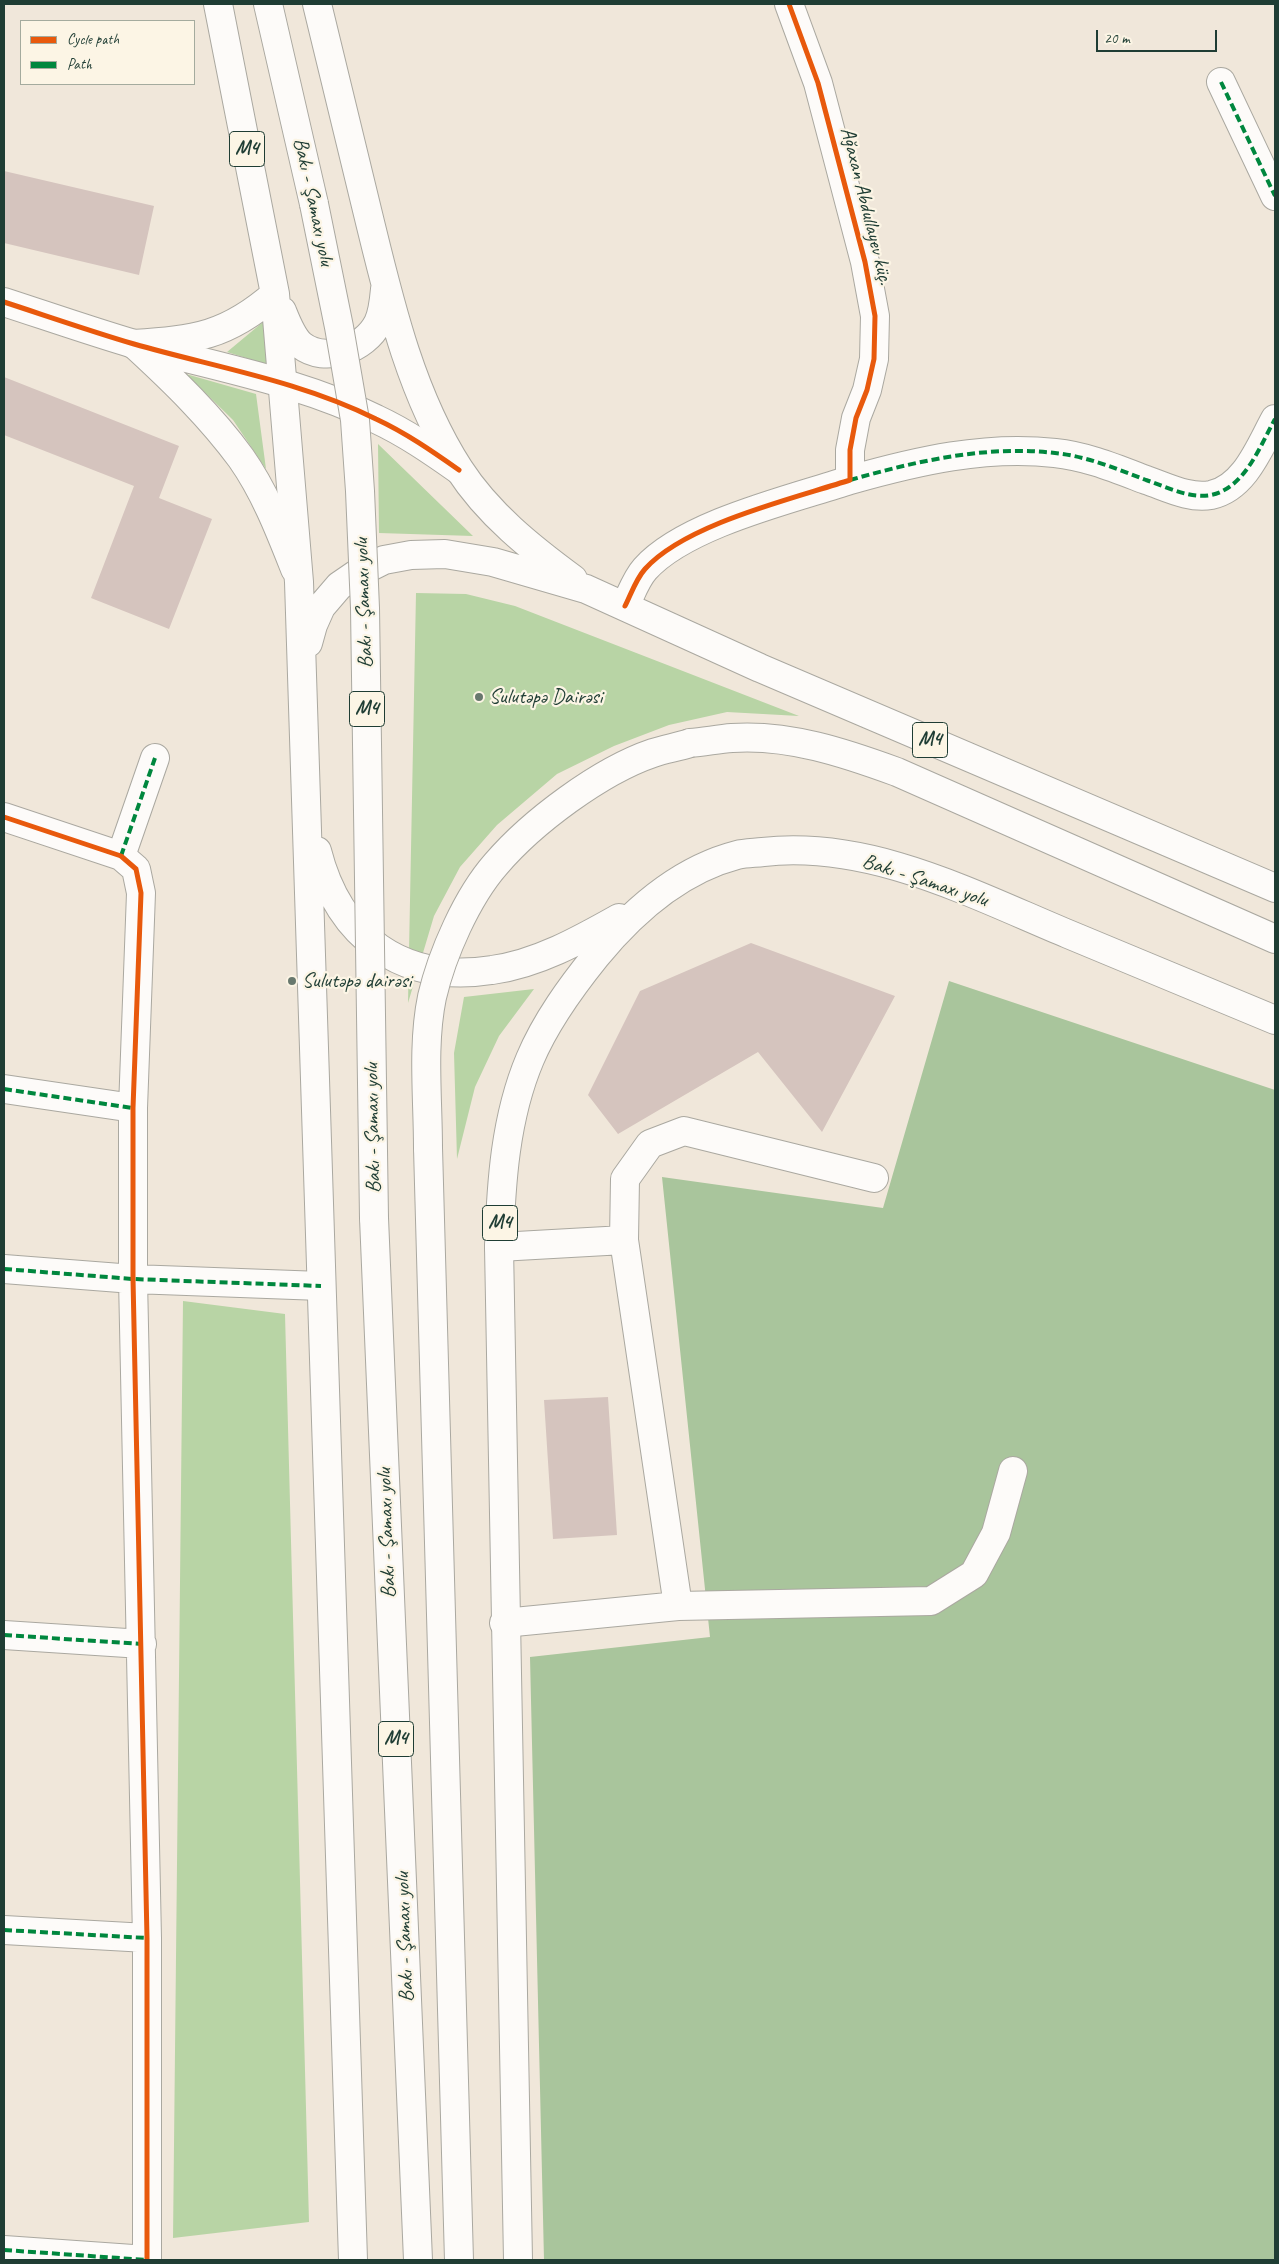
<!DOCTYPE html>
<html>
<head>
<meta charset="utf-8">
<style>
  body { margin:0 }
  #map { position:relative; width:1279px; height:2264px; overflow:hidden; background:#f0e7da; font-family:Caveat,sans-serif }
  canvas { display:block }
  .frame { position:absolute; inset:0; border:5px solid #1f3d34; pointer-events:none }
  .legend { position:absolute; left:20px; top:20px; width:175px; height:65px; box-sizing:border-box; background:#fcf5e5; border:1px solid #a4ab9e; margin:0; padding:6px 9px; list-style:none; font-size:15px; color:#1f3d34 }
  .legend li { display:flex; align-items:center; gap:10px; height:25px }
  .legend b { width:25px; border:1px solid #a4ab9e }
  .scale { position:absolute; left:1096px; top:30px; width:121px; height:22px; box-sizing:border-box; border:2px solid #1f3d34; border-top:0; padding-left:6px; font-size:15px; line-height:18px; white-space:nowrap; color:#1f3d34; -webkit-text-stroke:4px #fcf5e5; paint-order:stroke }
</style>
</head>
<body>
<div id="map">
<canvas width="1279" height="2264"></canvas>
<div class="frame"></div>
<ul class="legend">
<li><b style="height:6px;background:#e8590c"></b>Cycle path</li>
<li><b style="height:6px;background:#00873e"></b>Path</li>
</ul>
<div class="scale">20 m</div>
</div>
<script>
const context = document.querySelector('canvas').getContext('2d');
context.lineJoin = 'round';
function fillPath(path, color) { context.fillStyle = color; context.fill(path, 'evenodd'); }
function strokePath(path, color, width, dash) { context.strokeStyle = color; context.lineWidth = width; context.lineCap = dash ? 'butt' : 'round'; context.setLineDash(dash || []); context.stroke(path); }
function write(font, color, halo, rows, align = 'center') {
  context.font = font + ' Caveat,sans-serif'; context.lineWidth = 4.5; context.setLineDash([]); context.textBaseline = 'middle'; context.strokeStyle = halo; context.fillStyle = color; for (const [text, x, y, turn = 0] of rows) {
    context.save(); context.translate(x, y); context.rotate((+turn || 0) * Math.PI / 180); context.textAlign = isNaN(turn) ? turn : align; if (halo) context.strokeText(text, 0, 0); context.fillText(text, 0, 0); context.restore();
  }
}
fillPath(new Path2D(`
  M269,317L272,366L227,352Z
  M186,374L256,394L266,469L233,420Z
  M378,444L473,536L379,533Z
  M416,593L466,594L515,606L799,716L727,712L669,725L614,746L557,774L497,825L460,867L434,916L408,1003Z
  M534,989L499,1036L475,1087L457,1159L454,1053L464,997Z
  M183,1301L285,1314L309,2222L173,2238Z`), '#b8d4a5');
fillPath(new Path2D(`
  M949,981L1275,1090V2260H544L530,1657L710,1637L662,1177L883,1208Z`), '#a9c59c');
fillPath(new Path2D(`
  M4,171L154,206L139,275L4,243Z
  M4,377L179,446L159,498L212,519L169,629L91,598L134,486L4,435Z
  M751,943L895,996L822,1132L758,1052L618,1134L588,1095L640,991Z
  M608,1397L617,1535L553,1539L544,1400Z`), '#d5c4be');
const minor = new Path2D(`
  M1221,82L1275,196
  M4,302C47,316 90,331 134,344C214,367 300,381 376,419C406,433 432,451 459,470
  M136,346C174,381 211,417 241,458C265,492 280,531 295,569
  M850,480C917,461 986,445 1055,453C1086,456 1117,469 1146,480C1167,487 1189,499 1211,495C1245,488 1260,446 1275,419
  M625,606C631,594 636,579 645,569C685,524 792,499 850,480V450L856,418L867,390L874,359L875,316L865,262L818,83L789,4
  M4,817L121,856L136,869L141,893L133,1108V1279L147,1938V2260
  M121,856L155,758
  M4,1089L133,1108
  M624,1240L678,1606
  M499,1247L624,1240L625,1179L650,1144L684,1131L874,1178
  M4,1269L133,1279L321,1286
  M504,1623L678,1606L931,1601L974,1574L996,1533L1013,1471
  M4,1635L142,1644
  M4,1930L147,1938
  M4,2250L147,2260`);
const highway = new Path2D(`
  M218,4L275,294L299,582L353,2260
  M268,4L314,204
  M317,4C334,74 351,144 368,214C389,300 410,393 459,469C488,514 531,548 573,579
  M282,311C286,321 292,337 301,345C325,364 365,349 378,323C383,313 384,300 385,289
  M133,344C195,340 227,336 275,294
  M308,643L313,625L321,607L339,586L358,573L384,560L411,555L445,554L493,562L586,589L760,668L1275,888
  M690,743C704,742 718,739 732,738C789,734 845,753 897,772L1275,939
  M317,851C339,938 403,984 492,970C537,964 580,940 619,918
  M428,1148L459,2260
  M374,1218L418,2260
  M518,2260L499,1247C501,1184 505,1118 530,1059C546,1021 571,987 596,956C633,911 679,870 737,855C745,853 755,853 763,852C870,840 972,894 1068,934C1137,963 1206,992 1275,1020`);
strokePath(minor, '#aaa8a0', 30);
strokePath(highway, '#aaa8a0', 30);
strokePath(minor, '#fdfbf9', 28);
strokePath(highway, '#fdfbf9', 28);
const highwayBridge = new Path2D(`
  M314,204L339,327L355,420L360,491L365,608L374,1218
  M428,1148C428,1099 422,1045 432,997C442,954 467,897 496,864C532,822 600,771 653,753C665,749 678,747 690,743`);
strokePath(highwayBridge, '#aaa8a0', 30, []);
strokePath(highwayBridge, '#fdfbf9', 28);
strokePath(new Path2D(`
  M1221,82L1275,196
  M850,480C917,461 986,445 1055,453C1086,456 1117,469 1146,480C1167,487 1189,499 1211,495C1245,488 1260,446 1275,419
  M121,856L155,758
  M4,1089L133,1108
  M4,1269L133,1279L321,1286
  M4,1635L142,1644
  M4,1930L147,1938
  M4,2250L147,2260`), '#00873e', 4, [8, 4]);
strokePath(new Path2D(`
  M4,302C47,316 90,331 134,344C214,367 300,381 376,419C406,433 432,451 459,470
  M625,606C631,594 636,579 645,569C685,524 792,499 850,480V450L856,418L867,390L874,359L875,316L865,262L818,83L789,4
  M4,817L121,856L136,869L141,893L133,1108V1279L147,1938V2260`), '#e8590c', 5);
for (const [x, y, r, color] of [
  [479,697,5,"#68786e"],
  [292,981,5,"#68786e"]
]) { const dot = new Path2D(); dot.arc(x, y, r, 0, 2 * Math.PI); context.fillStyle = color; context.fill(dot); strokePath(dot, '#fcf5e5', 2); }
for (const [x, y, w] of [
  [247,149,35],
  [367,709,35],
  [930,740,35],
  [500,1223,35],
  [396,1739,35]
]) { const box = new Path2D(); box.roundRect(x - w / 2, y - 17.5, w, 35, 4); context.fillStyle = '#fcf5e5'; context.fill(box); strokePath(box, '#1f3d34', 1); }
write('bold 20px', '#1f3d34', null, [
  ["M4",247,149],
  ["M4",367,709],
  ["M4",930,740],
  ["M4",500,1223],
  ["M4",396,1739]
]);
write('21px', '#1f3d34', '#fcf5e5', [
  ["Bakı - Şamaxı yolu",313,202,78],
  ["Ağaxan Abdullayev küç.",866,206,76],
  ["Bakı - Şamaxı yolu",364,603,-92],
  ["Bakı - Şamaxı yolu",925,881,18],
  ["Bakı - Şamaxı yolu",373,1128,-91],
  ["Bakı - Şamaxı yolu",387,1533,-92],
  ["Bakı - Şamaxı yolu",405,1937,-92]
]);
write('21px', '#1f3d34', '#fcf5e5', [
  ["Sulutəpə Dairəsi",489,697],
  ["Sulutəpə dairəsi",302,981]
], 'left');
</script>
</body>
</html>
